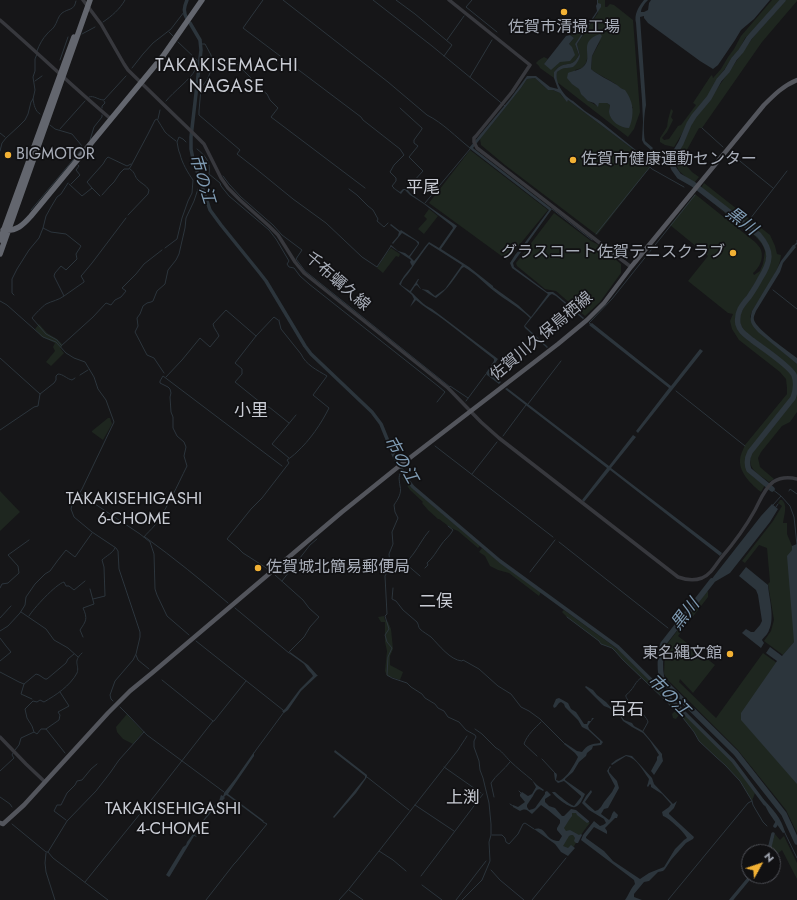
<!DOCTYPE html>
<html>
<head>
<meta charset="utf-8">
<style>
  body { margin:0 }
  #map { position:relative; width:797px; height:900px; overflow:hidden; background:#161618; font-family:Jost,sans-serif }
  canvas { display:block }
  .north { position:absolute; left:741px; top:844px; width:40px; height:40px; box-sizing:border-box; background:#111113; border:1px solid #4d4f55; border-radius:50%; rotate:50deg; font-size:11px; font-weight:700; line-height:16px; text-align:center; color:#a8adb8 }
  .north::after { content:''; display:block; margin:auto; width:14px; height:18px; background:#f2b134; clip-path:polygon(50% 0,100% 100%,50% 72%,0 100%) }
</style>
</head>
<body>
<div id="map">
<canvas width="797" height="900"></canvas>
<div class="north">N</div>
</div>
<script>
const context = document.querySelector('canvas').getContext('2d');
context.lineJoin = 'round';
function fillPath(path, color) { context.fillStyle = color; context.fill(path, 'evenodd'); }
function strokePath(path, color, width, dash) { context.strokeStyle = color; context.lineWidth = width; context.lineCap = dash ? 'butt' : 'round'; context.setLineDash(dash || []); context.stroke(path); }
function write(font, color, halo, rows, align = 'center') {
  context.font = font + ' Jost,"Noto Sans JP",sans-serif'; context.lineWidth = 3.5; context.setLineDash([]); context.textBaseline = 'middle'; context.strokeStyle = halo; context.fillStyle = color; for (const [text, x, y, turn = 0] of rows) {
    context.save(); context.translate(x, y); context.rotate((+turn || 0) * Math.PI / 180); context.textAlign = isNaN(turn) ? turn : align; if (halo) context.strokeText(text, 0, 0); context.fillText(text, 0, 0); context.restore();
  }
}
fillPath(new Path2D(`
  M598,0H605V7H607L610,4L614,5L633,20L640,112L634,129L628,137L557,82L556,76L557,72L561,68L572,67L580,56L577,44L598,13ZM601,40L592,56L591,69C599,76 610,79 618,86C624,92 628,101 633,108L609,112L610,105L607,103H599L597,106C594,104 590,102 587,100C578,92 577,81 575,70L582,68L586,63L587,59Z
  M772,0H780L754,30L745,38L739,51L733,56L724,70L718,77L707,98L693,115L674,147L665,145L660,142V138L667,127L668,120L671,109L673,111L671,117L673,120L667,132L662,138L664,140L669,139L678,126L681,125L696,105L693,103L710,77L712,75L713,78L721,69L728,57L734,49L741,36Z
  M786,0H797V1L762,42L702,128H699L683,157L684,163L692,172L699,177L694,183L687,178L679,171L675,162V156L682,145L692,123L707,103L754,36Z
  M581,33L582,34L575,44L579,55C572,68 569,61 559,67C557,68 556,70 554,72V78L540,68L539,66L536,63L539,60L544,57L548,59L544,64L569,44L574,38L570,35Z
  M535,78L548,90H553L560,93L562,96L567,101L568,100L642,156L650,167L597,235L505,165L481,145L480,139L521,88L527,79Z
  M470,150L548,210L507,260L429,203Z
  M704,183L770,235L775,246L777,254L781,255C780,271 761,297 752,311L750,317L759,332L797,364V378L795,373L790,367L747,333C743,329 740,325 740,319C740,313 744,307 747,302C752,295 756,288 761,280C772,263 776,253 762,235L701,188Z
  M695,194L755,242C757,244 760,247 761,250C764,259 759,268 753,273L754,275L760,271L763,264L765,251L762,244L755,236L713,204L758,236L764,244L767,251L765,267L738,310L737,318L738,327L742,334L788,369C795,379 795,385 792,397L748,452C747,455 745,459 745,462C746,473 758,480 765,485L761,492C752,485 739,473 740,460C740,455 743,450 745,445L787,394V388L786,379L780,372L739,340L732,329L730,321L733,314L728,313L688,281L708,256L670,225Z
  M429,209L438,216L424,234L418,229L427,219L424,216Z
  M554,213L591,241L597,244L621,264V273L600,302L585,316L556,291L545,289L517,266L516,263Z
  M391,248L400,254L399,257L396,256L383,273L377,268L386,254Z
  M39,324L47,333L57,339L62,344V347L60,348L64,353L51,366L46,362L55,351L53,347L55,343L42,337L35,329Z
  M797,393V412L790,422L782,426L761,452L758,458L760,467L774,479L769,482C757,473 746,469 752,452L795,398Z
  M108,418H110L112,424L103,440L92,432V431Z
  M403,476L412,488L480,546L478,548L458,531L451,528L439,519H438L428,510L422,503L423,502L410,490L402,478Z
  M0,491L20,512L0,531Z
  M780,500H782C788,505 784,515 783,523H787V534L792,546L797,568L794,642L783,655L764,641L771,631L774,620L768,584L770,582L767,548L759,545L745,563L742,561L773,521L782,506L778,503Z
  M482,548L502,564L541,592L539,596L509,573L498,570L490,566L485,556L479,552Z
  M707,591L708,592V597L678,636L715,665L693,693L680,679L679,682L716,718L763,653L777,663L763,682L797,724V833L786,810L737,749L667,679L664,674L665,647Z
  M564,610L620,651L732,761L755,793L752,801L740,781L725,765L716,757L699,741L694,732L683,718L679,715L676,719L673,718L672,714L675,711L666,701L623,660L615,651L612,648L601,644L599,641L567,617L562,612Z
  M384,616L385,620L388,622L391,629L393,649L390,656V665L403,672L400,680L387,676L385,671L387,651L385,642V622H381L378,617Z
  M127,714L143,732L133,744L123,739L117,732L116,727Z
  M575,811L590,823C582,832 577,842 571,851L559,846L566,837L561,829L571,812Z
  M775,834L780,840L784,836L797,863V879L782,850L773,858V852H769Z`), '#1e261f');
fillPath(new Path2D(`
  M597,0H598V3L601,4V7L577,44L580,56C579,60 576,65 573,67C567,69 564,66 557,72C555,80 560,89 566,96L571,100L573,101L585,111L600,121L642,155V156L568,100L567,102L560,93L553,90H548L535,78L527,79L521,88L473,148L552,209L513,263L514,267L547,292H553L557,295L584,318L583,319L556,296L552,294L550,295L525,326L548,347L547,348L525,328L524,326L530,318C519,307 505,300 494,291C484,283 475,273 464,267L462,268C454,279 447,290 436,298C432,296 428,293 425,291C421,289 420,289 417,285L415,286L411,292C418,298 423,305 432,309L498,359L489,372V373L501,382L499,384L487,375L486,373L494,361V359C477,346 461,333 444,320C435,313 425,308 416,300L410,307L414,299L412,295L399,284L404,276L412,266L410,262L411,260L390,246L391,245L398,251L405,253L409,256L418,244L416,241L402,233L393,244L392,243L398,236L399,232L390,225L391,224L400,231L401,230L419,242V244L410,257L414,261C420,255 423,248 429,242L439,248L453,228L452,226L424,204L410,195L405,190H404L401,194L393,188H394L400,192L403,189H406L411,182L412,184L407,189L411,194L457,226L441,249L469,267L493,286V287L518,305L531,317L548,294L512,268L510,263L515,255L521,248L549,210L469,148L510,99L527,76H536L550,87L558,89L554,78V72C556,70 557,68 559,67C569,61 572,68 579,55L575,44L597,11L596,6L597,4ZM429,244L462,265L445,289L435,296L428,290L421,289L417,283L419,279H418L410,291L401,285C402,279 407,276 410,271C416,262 422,253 429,244Z
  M644,0H648C645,3 641,8 641,12H644L648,10L649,3L651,0H770L754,19L741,30L735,40L718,65L713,69L700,61L648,23L644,18V16L640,17L646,105C644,114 643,132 645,141L653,148L651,150L644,144L642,140L643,122L642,100L636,23C634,15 638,7 644,0Z
  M600,34L602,36L592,56L591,69C599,76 608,79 617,85C620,87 621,89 625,90C627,93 629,96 630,99C634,107 633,120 629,128C620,128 610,121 609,112C609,109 610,107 610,105L607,103H599L598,107L594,103L588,101L581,94L579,89L572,84L567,78L568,73C572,71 580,70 583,67C595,57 576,42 600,34Z
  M570,35L574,38L569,44L572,47L575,55L570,61L560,62L551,70L544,64L566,36Z
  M797,240V244L795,246L796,247L783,263L780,272L756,311C755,314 753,317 754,320C757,330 788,351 797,358V364L758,332C751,324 749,322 752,311L776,271L781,261L793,245H794L797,242L796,241Z
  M592,323L671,386L700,349L703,351L638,433L636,431L669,388L589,325Z
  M507,388L609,466L633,435L636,437L611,468L722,553L720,556L610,470L584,502L582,500L607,468L505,389Z
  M772,504L778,509L770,522L730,573L711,584L709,587L707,585L761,516Z
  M797,544V784L741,720V713L777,661L766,653L770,647L782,656L794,642L787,556L792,550V546Z
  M746,567L768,585C769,598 775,618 769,630C768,634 764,637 762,640L764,643L761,648L742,633L746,629L751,632H754L760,625L762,621L758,595L756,590L739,576Z
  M290,652L308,665L318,676H317L301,691L288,710L284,713L282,711L285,709L300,689L313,676L311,673L308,670L304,664L289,653Z
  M586,686L593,690L597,695L606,702L615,712L620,714L624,720L632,723L634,726L643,731L662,754V756L663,761L654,775L651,771L657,760V757L659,755L650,741L643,733L632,727L623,721L620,716L609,708L604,706L585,687Z
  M559,698L568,703L571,709L576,712L584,724H587L588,721H591L592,718H594C592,721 589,723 588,726L589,729L603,742L601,745L593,746L592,749L587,753L586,756L579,762L573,772L565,779V780L585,794C583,798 580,806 575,807C570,809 554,796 552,792H555C561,797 567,803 574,806L581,797V796L564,781L558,783L555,780L554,773H556L557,775L556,780L559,781C567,778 574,765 578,757L575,753L564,744L565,743L577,751L582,752C587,745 591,744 600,743V741L588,730L582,727L578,720L565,707L564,704L561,702L559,703L556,707L554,708L553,706L556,699Z
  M335,750L367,775V777L356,793L334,818L333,817C344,804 354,791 365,778V776L338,755L334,752Z
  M254,752V756L228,794L264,821L263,822L228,796L226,795L224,797L225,798C214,809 202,821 195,835L197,837L194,836L170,876L169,877L166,875L183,847L186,845L187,842L213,807L219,801L221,795L223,796L224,794V793L235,779Z
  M626,755L632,756L643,768L652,778L654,784L673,804L677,801L674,808L669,813V814L694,837L693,839L686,843L671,860L665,869L663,871L658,872L649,881L644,882L634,894V897L642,900H625C629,895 630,889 635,884L634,880L581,840L583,835L594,821L600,826L603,825L606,823L604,819L589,810L582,803L586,796L591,790L592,792L585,802L586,803L595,811L598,810L601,807L604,802L612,792L615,786L607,771L610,766L611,767L609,769V772L617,781L619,788L608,808L604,809L601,814L609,820C612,817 611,814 614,811L618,815L617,818H615L605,828L607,831V834L594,827L586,837V838L604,851L613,861L640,879L649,873L664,867L675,849L684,840L687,838C685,833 669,818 663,816L662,812L669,807L671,804L670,803L662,794L651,787V785L650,784L648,787L647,786L648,783L649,779C643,771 637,758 626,756L612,765L611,764L616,760Z
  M532,780L537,785L544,790L543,791C537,787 536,791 533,796C531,799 529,802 527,805V807L529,810L533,809L535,808L545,794V792L547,791L551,795L545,799V802L549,806L555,808L562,816H564L571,809L576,810L589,821V822L587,823L577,815L576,813H572V816L569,820L564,828L566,831L570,830L579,835L581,834L582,835L578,843H576L574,841L575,838L573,835H571L569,836L563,846L568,848L571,845L575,848L568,856L561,852L555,844L534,829C536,829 538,828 540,829C546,830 547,841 559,841L562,836L557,830V828L560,823V820L548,810L541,805L532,814C527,810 526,808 520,811L513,807V805L518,807L525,802L520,796V794L522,792L528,796L532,794L536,787Z
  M763,799C773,809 781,818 785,832L783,833L769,813L762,800Z`), '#2c353c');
strokePath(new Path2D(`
  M263,0L243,28L361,117L363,120L400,149L404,155L394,165L390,172L396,178V181L392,186L394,188
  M283,0L388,82L427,115C443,123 456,137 470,148
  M373,0L432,46L505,106
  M396,0L415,14L452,45L444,56
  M472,0L466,7L497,32
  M103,22C112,16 120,9 125,0
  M169,32L173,36
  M82,34L95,27
  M447,40L464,16
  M200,44H205L211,55L212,60
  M37,51C39,45 43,38 47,34C49,31 52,30 54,27C57,23 58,16 62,13C69,8 74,11 76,1
  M60,60L68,37
  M132,68L143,54L153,43L171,29L184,12
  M470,77L492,40
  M35,81L42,76
  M89,97C94,95 98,100 104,100L126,76
  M33,99C34,105 35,111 40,114
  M166,101C173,92 192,78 195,70C196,67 196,63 197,60L178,42
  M102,108V106L105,103L104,101
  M400,108L422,128V129L414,140V143L418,146L409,157L423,171L412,183
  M158,119L160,110
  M702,128L723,147
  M60,129L85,101
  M0,133L5,137
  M90,140L94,127L102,117V115
  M197,149C206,156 211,163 209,174L220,183L221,186L229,196L269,230L276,239L289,261L287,264L289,267L294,268L300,276L309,284L438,386L445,392L437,402
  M652,149L668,160L672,164
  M0,151L2,143L6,138L19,126L25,120L28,114L31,102L33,99L35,90L33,77L35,71V59L37,54
  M730,153L773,188
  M223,176L229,184L241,197L273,225L282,235L302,250L296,259L305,271L450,387V386L468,398
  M69,184L82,196L92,188L100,196
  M71,184L80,175L76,170L79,166L78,165
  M92,188L87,182L103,164L106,159L108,157L127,166L131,164
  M365,188L271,117L278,108L270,100L267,94L256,85L255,82L232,59L228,64L219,57L215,61L207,80L201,88L199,111V115L240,150L237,154L255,168L293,199L326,223L362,257L377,267L391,246
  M349,189L357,195L368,206L373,210L378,219L377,221L384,227L388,223
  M102,195L110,186L114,182L120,173L124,169H129L131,166L132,164L148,134L155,120L157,119C160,123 162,128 165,132C168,135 172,138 176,141
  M425,203L470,149
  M552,209L592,240
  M31,210L83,148L82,146L72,134L55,129L50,125
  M128,215L148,194L149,190C146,185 142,184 138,180C134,176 136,173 130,169
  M750,219L787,171
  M596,234L650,167L652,169L684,187
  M165,248L177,239L182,218L188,201L192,193L193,180C188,173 182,163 180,154C178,150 178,146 177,142L179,137L183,139L186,142
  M773,290L797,309
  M14,295L12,293V279L17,269L29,250L39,238L43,228
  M64,296L84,282V281L81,276L82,275L92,263L126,218
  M0,301L7,305L43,337L56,342L66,353L74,358L85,362L94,377L98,389L106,400L114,422L82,489L72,505L71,509L74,517L92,532L116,548L118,551L119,569L140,632V637L136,654L133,660L115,681L110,695L111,699L113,701
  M278,320L274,317L256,336L235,363L242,369V374L235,382L266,407H269L289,423
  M591,324L589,323L612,299L695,195
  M61,345L57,340L46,334L32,318C34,315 43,306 46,304C52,301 59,300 64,296L54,276L55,273L61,266L66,270L77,259L76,254L81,246L66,234L51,232L43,228L46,216L51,207L57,197L61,194L68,183
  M61,346L93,317L106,303L111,305L115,300L121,297L126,291L122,288L136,274L144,264L162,250
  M0,358L40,394
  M164,373L154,358L147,355L135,332L138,326L137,318L140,314L143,306L147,303L151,302L153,301L157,291L165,284L168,270L176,260L179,254L185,228L186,218L194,201L198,189
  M80,375L88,370
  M166,377L182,360L200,338L210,347L219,336C217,331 214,329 213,324L226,310L256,336
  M676,391L745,446
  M466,401L486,374
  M528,404L561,361
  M0,430L34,407L38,406L40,394L54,383L56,380V376L58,374C63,374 67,379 72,380L75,378
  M503,436L526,405
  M435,446L553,537
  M289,458L272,444L296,415
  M402,469C398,477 399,478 400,486C402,493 398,499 394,505L395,512L398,518L392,532L393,544L389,554L390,566L385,576L387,614L385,616L389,629L385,635L387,642L392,648L388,657L387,675L392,678L407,683L411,687L422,694L425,698L435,704L438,708L444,711L448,717L459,722L466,730L475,735L476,737L474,741V747L479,761L480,770L483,778L489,803L491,824V835L489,842L490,861L482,880L462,900
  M472,474L497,442
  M772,489L781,496L773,505
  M789,491L790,489L797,494
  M80,494L140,534L150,542L154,554L155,589L157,595L167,616L189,635
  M781,496L790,506L794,517L797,545
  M776,507L778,504
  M144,537C147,533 151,530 155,525C168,507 177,486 187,466L184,456L186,447L184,442L177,436L173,428V417L171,412L170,397L171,393L170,389L168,387L160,383V381L163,376L282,466
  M145,537C174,558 201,580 228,603
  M559,542L668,628
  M425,568L428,565L427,563C433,558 436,552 441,545C444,540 450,536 453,530L448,526
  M268,569L243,553L238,548L227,539L251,509L262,498L289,463L287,460C290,458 294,455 297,452C310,440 321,424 329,408L313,395L327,376C317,370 306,365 301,354L281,329L279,321V320
  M530,572L555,540
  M275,575L303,600L309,608L319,617L310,627L304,637L289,652
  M420,576L406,564C408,560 411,557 414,553C419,546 423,538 429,531
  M282,581L310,545L317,539
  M0,588L2,584L8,583L19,573L18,566L8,555L29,540
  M393,588L392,599L396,601L403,610L417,622C419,625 418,627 420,629C423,632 427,634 431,637C439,645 450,660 462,661L463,660L479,669L498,686L511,694L521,707L529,711L540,719L565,744
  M93,599L105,596L104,567L102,560C106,556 113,553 115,548
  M235,608L289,653
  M21,612L46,629L54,640L68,648L78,657
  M29,616C33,609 56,584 64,582L66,586H69L74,590L85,581
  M567,617L599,641L601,644L612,648L615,651L623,660L666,701L677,713L683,718L694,732L699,741L716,757L725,765L740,781L752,801L753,805L763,822L767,826
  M0,618L11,606
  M0,631L8,626L20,613L25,605L26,597L35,584L45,574L50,571L58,560L66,550L75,557L92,533
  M83,637L80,630C86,621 88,619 83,608L94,604L90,589
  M0,638L6,646L11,652L0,661
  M196,641L283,710
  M136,655L138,660L149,669
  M0,672L19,682L24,684
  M641,678C635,682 635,686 631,690C631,691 626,695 626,695C624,701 646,713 648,722L643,731
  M162,680L213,721
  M32,699L21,694L24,684L36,674L39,675L45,679H47L66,663L68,659L74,654
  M120,707L129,716L147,735L224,792
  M46,729L59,720L60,715L58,712L69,706L60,692
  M475,729L482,734L496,748C501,750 506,757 510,761C517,768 525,774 532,780
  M34,732L32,726L27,718L25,709L33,701L37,702L40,700L44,702C56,695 70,686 77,673C80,665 72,662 82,653
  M15,750L19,745L21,738L34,732L37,734L41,729H46L65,753
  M254,753L256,750L284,712
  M537,756L524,744C527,735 535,728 541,722
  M542,759L555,773
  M444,767L481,793
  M0,771L14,758L12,755L13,753
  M367,777L409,810
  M519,791L521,793
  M0,797L10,804L12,807
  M494,797L491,783C496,775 504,770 510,762
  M510,804L513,806
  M415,805L454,831
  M66,820L54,811L57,805H61L67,793L75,785L77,781L82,780L91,769L97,764
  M12,824L46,852H48L53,858L108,900
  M196,830L204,820
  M784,831L797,858
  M492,835H502L505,838L506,842L509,844L518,834L523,824L525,823L534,829
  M379,851L458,750C461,745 464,741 467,736
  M48,852L67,821L96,791L110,773L119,760L144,732
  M46,853L45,863L46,872L55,900
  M491,870L500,880L524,900
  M421,876L483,794
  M85,882L156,794L213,721H214L246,681
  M422,885L442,900
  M349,890L363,900
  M206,900L234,864L236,862L267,824L263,822
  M339,900L349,889L379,851L393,860L406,871
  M456,900L486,861
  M532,900L566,858
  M668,900L748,803L752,801`), '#2c353c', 1);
strokePath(new Path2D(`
  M187,0C184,7 183,12 187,19
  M190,23L200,40L201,50L191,137V149L193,159L210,210L221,225L259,272L266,281L305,346L311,354L372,412L381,424L394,456L409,482L413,487L500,561L618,647L733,761L765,804
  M775,826L778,821L777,820
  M767,852L770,846L773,834
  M731,900L751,876`), '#2c353c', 3.5);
strokePath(new Path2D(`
  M772,489L749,470C746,463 747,458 750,452L793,398C796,390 797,383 794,375C789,365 761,347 752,340C746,335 740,332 738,324C736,312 742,305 749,297C753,291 757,285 760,279C771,262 773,251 759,235L693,184L679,176L674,169L672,164V159L675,153L681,143L689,124L694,116L709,98L719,80L727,71L734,59L741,51L749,38L783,0
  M712,581L663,644C660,653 659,673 663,681L736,753L784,814L797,842`), '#2c353c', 5.5);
strokePath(new Path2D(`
  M83,0L101,24L124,64L128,70L163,104L194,134L204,144L221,178L228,188L240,200L269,226L278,235L295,262L304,273L448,388L481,422L499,438L678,577C686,580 694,581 702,578C711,574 715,566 721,558C734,543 745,528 755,510C760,501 764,489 773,482C781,477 789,477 797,479
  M449,0L530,65L512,92L476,136L474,138V142L477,148L631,267
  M0,20C38,53 73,87 111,119
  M0,737L26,764L45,782`), '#37383d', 3.5);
strokePath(new Path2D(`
  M0,823L3,824L24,805L108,713L130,691L152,673L342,512L398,467L558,344L587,320L604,303L631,267L764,105C774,95 784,85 797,80`), '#53555c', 4.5);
strokePath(new Path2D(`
  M3,230C16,232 23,225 31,216L163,56L202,0
  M0,240L74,37
  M0,254L90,0`), '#63666e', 5.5);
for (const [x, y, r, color] of [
  [564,12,4,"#f2b134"],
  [8,155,4,"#f2b134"],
  [573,160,4,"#f2b134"],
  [733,253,4,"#f2b134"],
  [258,568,4,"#f2b134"],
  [730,654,4,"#f2b134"]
]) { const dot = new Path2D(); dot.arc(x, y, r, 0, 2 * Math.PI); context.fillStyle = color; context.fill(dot); strokePath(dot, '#111113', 1.5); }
write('16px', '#a8adb8', '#111113', [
  ["佐賀市清掃工場",564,28,"center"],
  ["BIGMOTOR",16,155],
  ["佐賀市健康運動センター",581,160],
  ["グラスコート佐賀テニスクラブ",725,253,"right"],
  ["佐賀城北簡易郵便局",266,568],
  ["東名縄文館",722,654,"right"]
], 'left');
write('16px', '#a8adb8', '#111113', [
  ["千布蠣久線",337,282,41],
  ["佐賀川久保鳥栖線",542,337,-40]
]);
write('italic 17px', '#7f9bb3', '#111113', [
  ["市の江",201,179,73],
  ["黒川",741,222,38],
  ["市の江",400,460,61],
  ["黒川",686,615,-52],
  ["市の江",668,696,45]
]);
write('17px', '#c9ccd4', '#111113', [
  ["平尾",423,189],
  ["小里",251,412],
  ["TAKAKISEHIGASHI",134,500],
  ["6-CHOME",134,520],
  ["二俣",436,603],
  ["百石",627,711],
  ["上渕",463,799],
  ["TAKAKISEHIGASHI",173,810],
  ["4-CHOME",173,830]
]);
context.letterSpacing = '1px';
write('18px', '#c9ccd4', '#111113', [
  ["TAKAKISEMACHI",227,67],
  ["NAGASE",227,88]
]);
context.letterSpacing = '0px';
</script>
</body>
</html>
